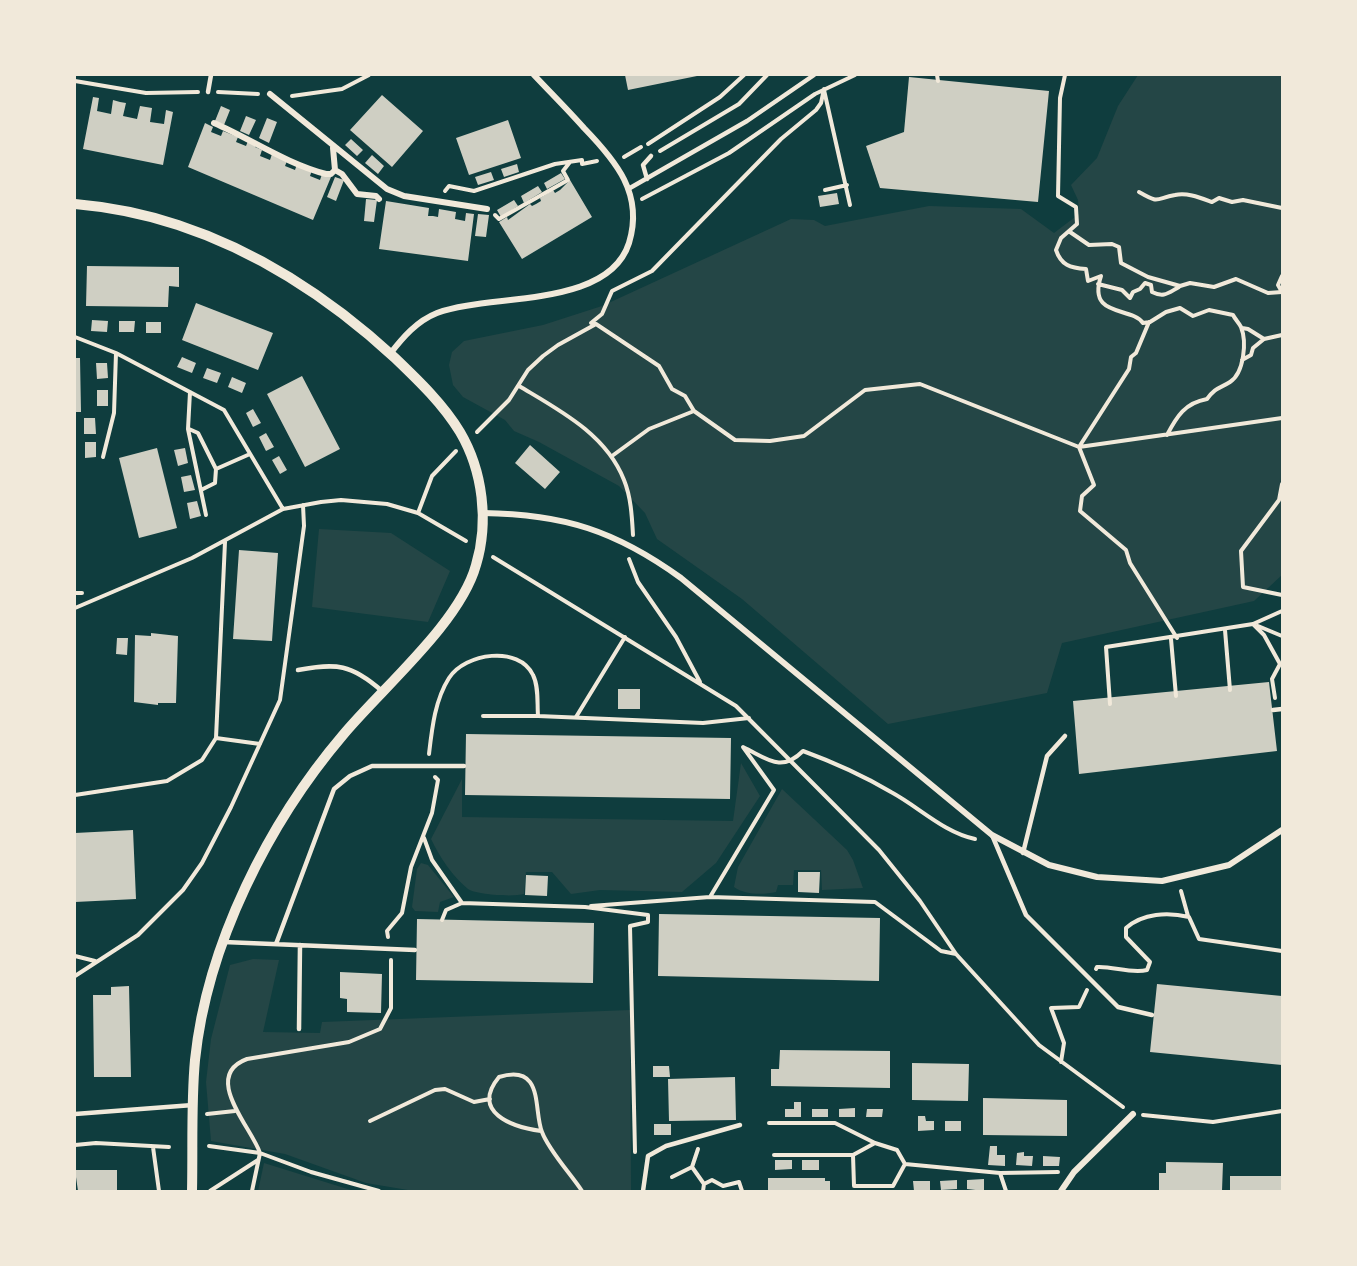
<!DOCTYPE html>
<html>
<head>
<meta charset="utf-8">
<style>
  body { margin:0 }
  #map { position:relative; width:1357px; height:1266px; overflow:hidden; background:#0f3d3e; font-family:Karla,sans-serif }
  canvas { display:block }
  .frame { position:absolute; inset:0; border:76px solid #f1e9da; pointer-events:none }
</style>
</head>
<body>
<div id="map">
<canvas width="1357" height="1266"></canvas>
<div class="frame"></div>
</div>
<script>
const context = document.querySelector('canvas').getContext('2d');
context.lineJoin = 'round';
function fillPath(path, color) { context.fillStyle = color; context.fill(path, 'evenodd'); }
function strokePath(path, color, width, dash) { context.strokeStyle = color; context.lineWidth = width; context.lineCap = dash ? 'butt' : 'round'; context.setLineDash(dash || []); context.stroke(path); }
fillPath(new Path2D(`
  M1138,75H1282V575L1254,601L1062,643L1047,693L888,724L742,599L657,539L645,513L619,486L539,442L514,431L505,420L463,397L453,385L449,365L452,352L464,341L543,325L602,306L791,219L814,220L825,226L929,206L1021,209L1054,233L1079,214L1078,200L1071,185L1097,158L1118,106Z
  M319,529L391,533L450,571L428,622L312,607Z
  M741,763L760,796L716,863L682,892L600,890L571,894L552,872H526L524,894C514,897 477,895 468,889C453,877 439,856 431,839L462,779V817L733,821Z
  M782,789L847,850L853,860L863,888L822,890L821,870H794L793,885H778L776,892C763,895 745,895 734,887L738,867Z
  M421,863L428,865L454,897L440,902L438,912L415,911L412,907L417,869Z
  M253,959L279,960L263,1032L320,1033L322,1022L630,1010L631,1191H414L366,1183L285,1154L211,1141L206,1082L211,1039L230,965Z
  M264,1163L354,1191H258Z`), '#244646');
fillPath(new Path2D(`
  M625,75H697V76L628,90Z
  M909,77L1049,91L1038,202L880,188L866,146L904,132Z
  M382,95L423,131L392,167L350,130Z
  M93,97L99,98L97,111L111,114L113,100L120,102L126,103L123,116L137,119L140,106L152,108L150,122L164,124L166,110L173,112L163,165L83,149Z
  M221,106L230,110L224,125L215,121Z
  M246,116L256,120L249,135L240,131Z
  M267,118L277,122L269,143L259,138Z
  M508,120L521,158L469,175L456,138Z
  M205,123L213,127L211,132L221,136L223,131L238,137L236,142L246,146L248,141L256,144L255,147L262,150L260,156L270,160L272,154L287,161L285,166L295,170L297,164L312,170L310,176L320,180L322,174L331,177L313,220L188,167Z
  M351,139L363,150L357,156L345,145Z
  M372,155L384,166L378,174L365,163Z
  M517,164L519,172L504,177L501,169Z
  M491,172L494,180L478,185L475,177Z
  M561,173L565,179L547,189L544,183Z
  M335,177L344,180L336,201L327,197Z
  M570,180L592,217L522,259L499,222L507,217L508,220L530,204L532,206L536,204L541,201L540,198L553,190L555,193L560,190Z
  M538,186L542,192L524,203L521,196Z
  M837,193L839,204L820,207L818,196Z
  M366,199L377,200L374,222L364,221Z
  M514,200L518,206L501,217L497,210Z
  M386,201L429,208L428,216H433L438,217L439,209L456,212L455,219L465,221L466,213L474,214L468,261L379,249Z
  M478,214L489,215L486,237L475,236Z
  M87,266L179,267V287L169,286L168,307L86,306Z
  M196,303L273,333L258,370L182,340Z
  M92,320L108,321L107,332L91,331Z
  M119,321H135L134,332H119Z
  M146,322H161V333H146Z
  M182,357L196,363L192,373L177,367Z
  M75,358H80L81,412H75Z
  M96,363H107L108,378L97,379Z
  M207,368L221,373L217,383L203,378Z
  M302,376L340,449L305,467L267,394Z
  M232,377L246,383L242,393L228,387Z
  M97,390H108V406H97Z
  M253,409L261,423L253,427L246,413Z
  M84,418H95L96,434H84Z
  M266,433L274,447L266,451L259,437Z
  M85,442H96V457L85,458Z
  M530,445L560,472L545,489L515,463Z
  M157,448L177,528L139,538L119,458Z
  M185,448L188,463L178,466L174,450Z
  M279,456L287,470L280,474L272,460Z
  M191,475L195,490L184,492L181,477Z
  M197,501L201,516L190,519L187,503Z
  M239,550L278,553L272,641L233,639Z
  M151,633L178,636L176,703H158V705L134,702L135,635L151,636Z
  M117,638H128L127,655L116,654Z
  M1269,682L1277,751L1079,774L1073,701Z
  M618,689H640V709H618Z
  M466,734L731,738L730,799L465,795Z
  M133,830L136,899L75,902V833Z
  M798,872H820L819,893L798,892Z
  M526,875L548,876L547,896L525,895Z
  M659,914L880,918L879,981L658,976Z
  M417,919L594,923L593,983L416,980Z
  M340,972L382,974L381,1013L347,1012V999L340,998Z
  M1157,984L1282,996V1065L1150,1052Z
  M129,986L131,1077H94L93,995H111V987Z
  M780,1050L890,1051V1088L771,1086V1069H779Z
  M912,1063L969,1064L968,1101L912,1100Z
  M653,1066H669L670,1077H653Z
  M735,1077L736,1120L669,1121L668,1079Z
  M983,1098L1067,1100V1136L983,1135Z
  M794,1102H801V1117H785V1109H794Z
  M855,1108V1117H839V1109Z
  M812,1109H828V1117H812Z
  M867,1109H883L882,1117H866Z
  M918,1116H925L926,1121H934V1130L918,1131Z
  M945,1121H961V1131H945Z
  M654,1124H671V1135H654Z
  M990,1146H997V1155H1005V1166L988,1165Z
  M1024,1152V1156H1033L1032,1166L1016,1165L1017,1153Z
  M1043,1156L1060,1157L1059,1166H1043Z
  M775,1160H792V1169L775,1170Z
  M802,1160H819V1170H802Z
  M1166,1162L1223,1163L1222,1191L1159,1190V1173H1166Z
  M75,1170H117V1191H78Z
  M1230,1176H1282V1191H1230Z
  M768,1178H825V1181H830V1190L768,1191Z
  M984,1179V1191L967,1189V1180Z
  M957,1180V1189L941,1190L940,1181Z
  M913,1181H930V1190L914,1191Z`), '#cfcfc3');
strokePath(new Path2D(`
  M937,75L938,81
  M1065,75L1060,98L1058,196L1076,207L1077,224L1061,238L1056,250C1061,265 1070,268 1086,269L1088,281L1101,276C1087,318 1131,306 1143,323L1150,322L1166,312L1180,308L1193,316L1209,310L1233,315
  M75,81L146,93L198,92
  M824,90L850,205
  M218,92L258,94
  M292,96L342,89L369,75
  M648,144L720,97L744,75
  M660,151L739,104L767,75
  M624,157L641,147
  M825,190L847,185
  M445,191L449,186L474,191L555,164L582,160V164L597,161
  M1139,192C1160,204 1154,199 1175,195C1187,192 1201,198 1212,202L1219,198L1232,202L1243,200L1282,208
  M642,199L729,153L815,94L855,75
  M495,215L499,219L568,180L563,171L570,162
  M1070,232L1089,245L1112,244L1119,247L1121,263L1148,277L1180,286L1190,283L1214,287L1236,279L1268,293L1282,292
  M1282,276L1278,285L1282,292
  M1098,284L1122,290L1130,298L1133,292L1140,289L1145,283L1151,285L1152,292C1164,298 1168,293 1179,287
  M1149,322L1136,353L1131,357L1129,369L1079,447L1094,485L1082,496L1080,511L1126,550L1130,563L1177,638
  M596,324L659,366L672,389L685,396L694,411
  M1242,328L1248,329L1264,339L1282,335
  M75,337L116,353L224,410L283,509
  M1242,360L1251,355L1253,348L1264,339
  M519,386C559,410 606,434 624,480C631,497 632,517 633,535
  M190,392L188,429L206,515
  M189,429L198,433L216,469L215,483L201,490
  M477,432L509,400L528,370L543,356L558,345L596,324L591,323L602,314L612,291L652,271L781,139L816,110L821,103L824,89
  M1167,435C1177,416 1185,403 1207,399C1216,387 1219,389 1230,382C1244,373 1247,342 1241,327C1239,323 1235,319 1233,315
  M612,456L649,429L694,411L735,440L770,441L804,436L865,390L920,384L1079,447L1282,418
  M103,457L114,413L116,353
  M216,469L250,454
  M1282,484L1279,500L1241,551L1243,587L1282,595
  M418,513L432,476L456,451
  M493,557L736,706L879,850L920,901L956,954L1039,1045L1123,1107
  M629,559L638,582L676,637L700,682
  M75,593H82
  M75,608L192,558L283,509L321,502L341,500L387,504L418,513L466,541
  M1253,624L1264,635L1280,664L1272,679L1275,698
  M1258,626L1282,636
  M1225,630L1230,690
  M1171,639L1176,696
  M1110,704L1106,647L1253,624L1282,611
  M483,716H538
  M576,717L625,637
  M216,738L225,542
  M429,754C432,728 435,700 449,678C465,653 519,645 533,675C539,687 537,703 538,716L703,723L749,718
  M75,795L167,781L202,760L216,738L260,744
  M424,838L432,860L462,903L585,907L648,915V922L630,926L635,1152
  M1181,891L1188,916
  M710,897L774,790L743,747C768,759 781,773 803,751C833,762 864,776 891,792C919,807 943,832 975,839
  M591,906L710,897L875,902L941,951L956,954
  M442,920L446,910L462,903
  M388,937L387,931L402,913L411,867L432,813L438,780L435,777
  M75,956L95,961
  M1096,969L1097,967C1113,966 1131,974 1147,970L1150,962L1126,937V928C1143,913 1168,912 1189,917L1199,939L1282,951
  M75,976L138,935L183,890L202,863L231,807L280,700L304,526L303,505
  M1061,1062L1064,1043L1051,1008L1079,1007L1087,990
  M207,1114L235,1111
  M1143,1115L1213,1122L1282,1111
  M370,1121L435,1090L445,1089L474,1102L490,1099
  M769,1123H835L875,1143L897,1150L905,1164
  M541,1131C512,1127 470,1112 499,1077C545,1063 533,1111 542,1132C549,1151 571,1174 582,1191
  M875,1143L853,1155L854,1186H893L905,1164L1000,1173L1058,1172
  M75,1145L96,1143L169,1147
  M209,1146L260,1153L311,1172L379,1191
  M153,1147L159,1191
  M774,1155H853
  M692,1167L704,1184L703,1191
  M1000,1173L1006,1191
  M672,1177L692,1167L698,1149
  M704,1184L712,1180L723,1186L739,1182L742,1191
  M210,1191L258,1160
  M252,1191L260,1153C252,1128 201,1076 247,1059L349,1042L380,1029L391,1008V960`), '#f1e9da', 4);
strokePath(new Path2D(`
  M208,92L211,75
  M647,179L643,165L651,156
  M630,188L747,121L814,75
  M298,670C337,663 351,664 382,691
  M1273,710L1282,709
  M992,835L1026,915L1118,1007L1152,1015
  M1023,853L1047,756L1065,736
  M224,942L415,950
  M276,944L334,789L350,776L372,766H464
  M299,1029L300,945
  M75,1114L193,1105
  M643,1191L648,1156L666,1146L740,1125`), '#f1e9da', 4.5);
strokePath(new Path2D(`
  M270,94L387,189L404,196L487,209
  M214,123C251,139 287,164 326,174H331L335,170L333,148
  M335,170L342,174L357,194L376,196L379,199
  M390,354C403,337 417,321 437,313C490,293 608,309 629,243C644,194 616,161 584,128C568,110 551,93 534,75
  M483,513C564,514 616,531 681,578L992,835L1049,865L1097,877L1162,881L1229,865L1282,830
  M1061,1191L1074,1172L1133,1114`), '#f1e9da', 6);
strokePath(new Path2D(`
  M75,204C110,207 145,214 178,225C260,252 332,300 395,358C419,381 443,404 460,432C483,471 489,522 476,565C460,623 382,688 343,735C269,822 207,944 195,1060C191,1103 193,1147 192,1191`), '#f1e9da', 10);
</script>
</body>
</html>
